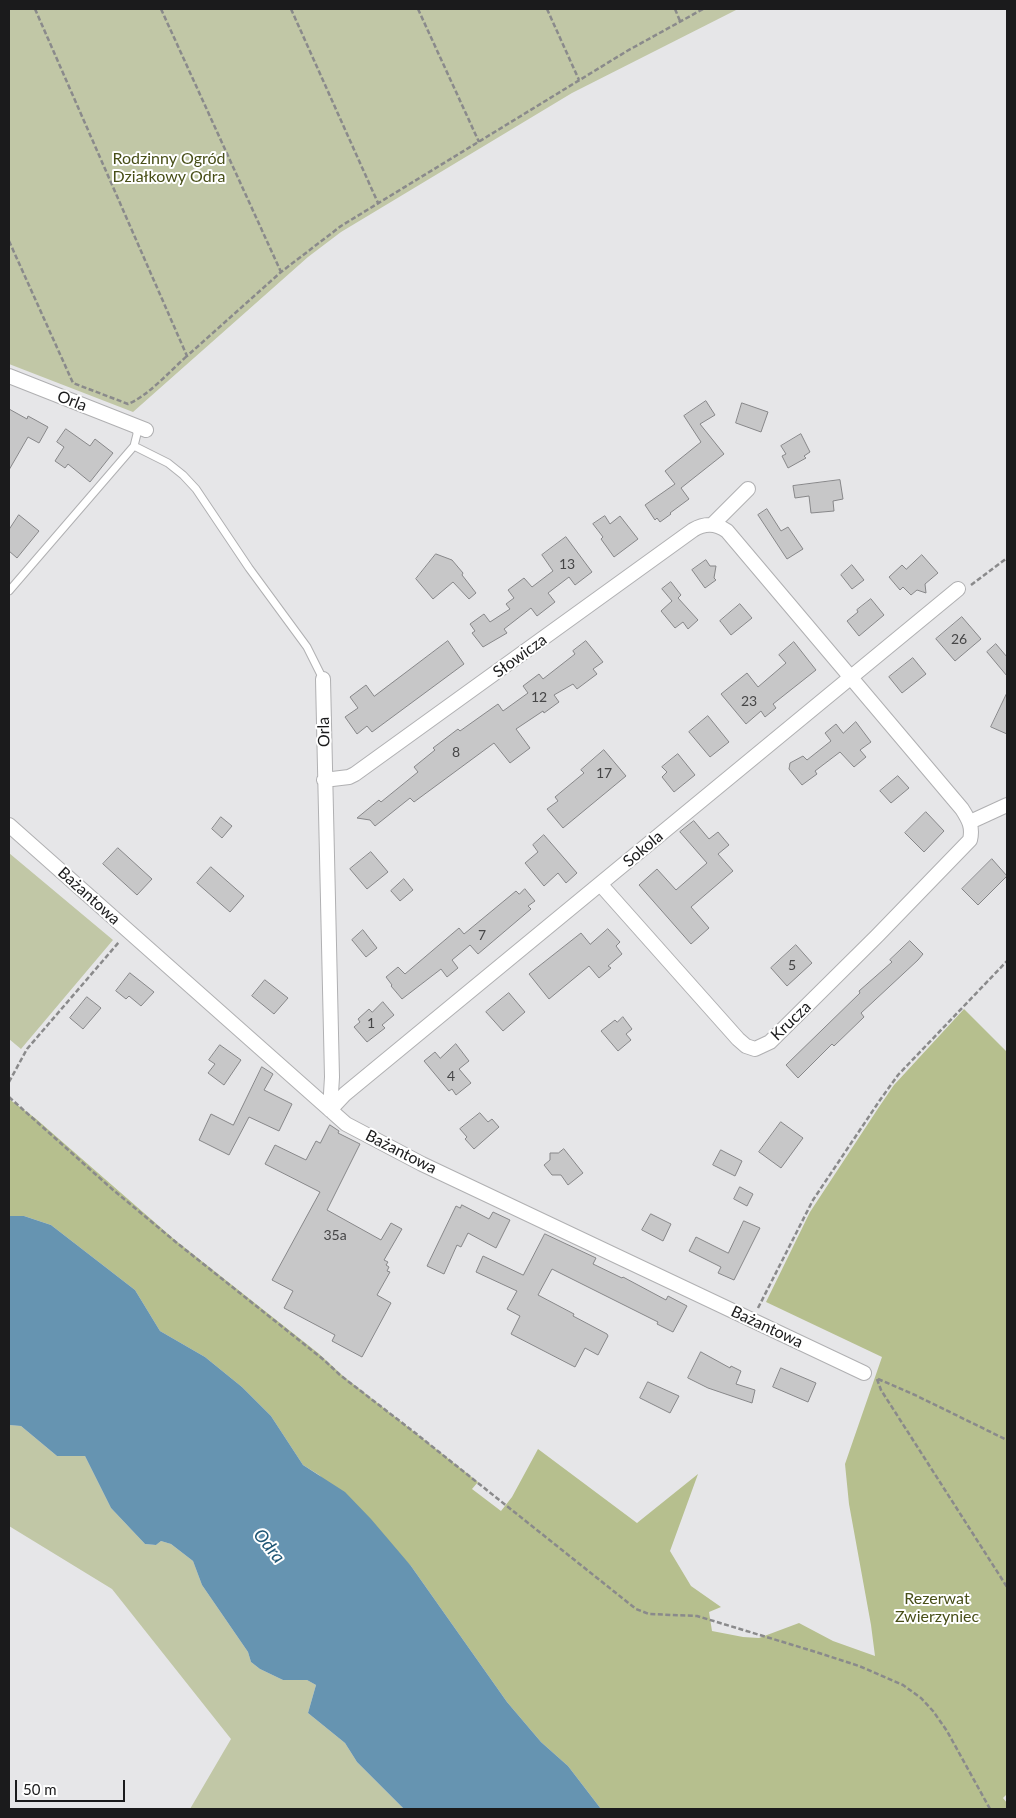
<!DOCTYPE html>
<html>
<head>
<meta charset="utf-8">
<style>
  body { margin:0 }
  #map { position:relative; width:1016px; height:1818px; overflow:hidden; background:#e6e6e8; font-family:Lato,sans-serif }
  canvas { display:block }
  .frame { position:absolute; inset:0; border:10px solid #1b1b1c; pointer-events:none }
  .scale { position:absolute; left:15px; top:1780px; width:110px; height:22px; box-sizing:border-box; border:2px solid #1b1b1c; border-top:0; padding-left:6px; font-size:15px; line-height:18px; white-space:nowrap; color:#1b1b1c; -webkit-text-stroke:4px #fff; paint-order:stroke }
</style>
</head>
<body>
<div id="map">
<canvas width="1016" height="1818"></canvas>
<div class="frame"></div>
<div class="scale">50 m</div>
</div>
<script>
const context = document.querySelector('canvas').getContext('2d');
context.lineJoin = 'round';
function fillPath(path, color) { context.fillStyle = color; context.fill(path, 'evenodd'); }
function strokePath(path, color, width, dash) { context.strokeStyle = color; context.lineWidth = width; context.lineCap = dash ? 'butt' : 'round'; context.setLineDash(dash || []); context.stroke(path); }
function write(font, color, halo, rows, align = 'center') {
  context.font = font + ' Lato,sans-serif'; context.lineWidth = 4; context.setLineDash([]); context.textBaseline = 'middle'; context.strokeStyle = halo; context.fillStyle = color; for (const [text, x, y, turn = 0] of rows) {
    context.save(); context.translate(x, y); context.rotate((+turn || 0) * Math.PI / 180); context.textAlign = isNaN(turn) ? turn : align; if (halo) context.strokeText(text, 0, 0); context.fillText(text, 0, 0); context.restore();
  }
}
fillPath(new Path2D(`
  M9,9H738L572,93L341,232L308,257L133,412L9,364Z
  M9,853L113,940L21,1049L9,1039Z
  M9,1425L21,1426L57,1456H85L111,1508L145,1544L156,1545L161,1541L171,1544L193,1561L202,1585L248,1652L251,1662L260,1669L283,1680H307L316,1685L308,1713L345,1743L357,1762L404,1809H190L231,1739L112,1589L9,1526Z`), '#c1c7a6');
fillPath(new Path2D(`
  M964,1009L1007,1052V1794L1003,1798L1007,1803V1809H601L568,1766L541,1742L507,1702L411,1566L319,1475L303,1465L271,1416L242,1387L205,1357L160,1331L135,1290L51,1225L24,1216H9V1099L35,1118L175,1240L318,1353L343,1376L478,1482L472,1489L501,1511L512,1497L538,1449L637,1523L698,1474L670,1551L691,1586L721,1607L709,1612L712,1631L743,1637L759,1638L799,1623L833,1641L875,1656L871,1625L849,1504L845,1464L882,1357L766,1302L810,1212L879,1107L894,1085Z`), '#b6bf8e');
fillPath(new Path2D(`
  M9,1216H24L51,1225L135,1290L160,1331L205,1357L242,1387L271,1416L303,1465L345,1492L371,1519L411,1566L507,1702L541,1742L568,1766L601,1809H404L357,1762L345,1743L308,1713L316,1685L307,1680H283L260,1669L251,1662L248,1652L202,1585L193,1561L171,1544L161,1541L156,1545L145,1544L111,1508L85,1456H57L21,1426L9,1425Z`), '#6694b1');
const building = new Path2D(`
  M706,401L715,415L700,424L724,454L681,488L689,499L670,513L671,514L660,522L657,518L655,520L645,505L675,484L665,471L701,442L684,416Z
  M742,403L768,412L761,432L736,423Z
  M9,409L27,419L28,416L48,427L39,443L28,437L9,470Z
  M66,429L90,446L95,439L113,453L90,482L68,464L65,468L55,461L64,447L57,442Z
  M801,434L810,452L804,456L806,458L788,468L782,456L786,454L781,446Z
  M840,480L843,499L833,501L834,511L811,513L809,496L795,498L793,486Z
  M767,509L781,531L788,527L803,549L787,559L758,515Z
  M19,515L39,531L17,558L9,551V530Z
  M605,516L610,524L620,516L638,539L614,557L601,539L603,537L593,524Z
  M566,537L592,572L575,585L569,577L548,593L555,602L537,616L531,608L504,629L507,633L483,647L472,633L475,631L470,624L484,614L490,622L510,609L506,604L514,598L508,590L524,578L532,587L553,571L542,555Z
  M436,554L452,560L463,573L462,575L476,593L469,599L453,582L433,599L416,579Z
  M922,555L938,573L925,584L926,593L917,590L911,595L903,587L900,590L889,577L902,565L906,569Z
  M706,560L710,566H716L714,578L716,580L705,588L692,570Z
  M852,565L864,580L852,589L841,575Z
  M671,582L681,595L678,598L698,620L688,629L683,622L675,628L661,611L672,601L662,589Z
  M871,599L884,615L859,636L847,621L858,612L857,610Z
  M740,604L752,618L731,635L720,621Z
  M962,617L981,639L955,661L936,639Z
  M448,641L464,664L372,732L367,726L357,734L345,717L358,708L350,697L366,685L374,696Z
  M586,641L603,662L593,669L597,674L577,689L573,684L554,695L559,702L544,713L543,711L516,729L530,748L510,763L494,743L414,802L410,798L375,826L370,820L357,818L379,800L381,802L418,772L414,767L435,750L433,748L458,729L460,731L498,704L503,711L528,693L523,686L539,674L543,679L575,654L573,651Z
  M794,642L816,670L773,704L776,708L765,717L761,711L746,724L721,694L747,673L758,687L786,663L779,655Z
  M996,644L1007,657V676L987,652Z
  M913,658L926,674L902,693L889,677Z
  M1007,693V734L991,727Z
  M708,716L729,742L710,757L689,732Z
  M856,722L871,742L860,750L866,757L854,767L840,752L815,771L817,774L802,785L789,769L790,763L803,756L807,760L831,741L825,733L836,724L843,733Z
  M604,750L626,776L563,828L547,809L558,801L555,797L584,773L581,770Z
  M678,754L695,775L674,792L662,777L667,772L662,767Z
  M898,776L909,788L891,803L880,791Z
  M926,812L944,831L924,852L905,833Z
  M221,817L232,826L222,838L212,829Z
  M694,821L709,839L718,832L729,845L718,854L733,871L691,907L709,928L691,944L639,885L657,869L676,890L707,863L680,832Z
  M544,835L577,873L566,883L558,873L544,886L525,863L538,852L533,845Z
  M118,848L152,879L137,895L103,864Z
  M371,852L388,872L367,889L350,869Z
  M992,859L1007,876L978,905L962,889Z
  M211,867L244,896L230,912L197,883Z
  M404,879L413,890L400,901L391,891Z
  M525,889L535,901L528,906L531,909L478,954L470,945L452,960L458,968L447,977L441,969L402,999L391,986L392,985L386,977L398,967L405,974L459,928L464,934L516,891L519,894Z
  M608,929L620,942L616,946L622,954L608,966L611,968L599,978L589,966L549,999L529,974L581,933L590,944Z
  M363,930L377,948L366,957L352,940Z
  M910,941L923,954L918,960L861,1013L864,1017L834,1046L832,1044L798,1078L786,1065L860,993L859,991L892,962L890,960Z
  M796,945L812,963L787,986L771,968Z
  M130,973L154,992L141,1006L129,996L126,999L116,991Z
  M265,980L288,998L274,1014L252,996Z
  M509,993L525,1012L503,1031L486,1012Z
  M87,997L101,1008L83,1029L70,1018Z
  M383,1002L394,1015L382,1025L385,1028L367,1042L354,1027L360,1022L358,1019L369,1009L372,1012Z
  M623,1017L632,1029L626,1034L631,1040L618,1051L601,1031L615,1020L617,1022Z
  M456,1044L469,1061L459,1069L471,1083L456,1095L452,1089L449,1091L424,1061L435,1052L440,1058Z
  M220,1045L241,1060L224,1085L208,1073L215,1064L209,1060Z
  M262,1067L273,1074L264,1090L292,1104L279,1131L249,1117L229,1155L199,1140L211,1114L233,1125Z
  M480,1113L488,1122L492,1119L499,1127L474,1149L465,1139L467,1137L460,1129Z
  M781,1122L803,1138L781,1168L759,1152Z
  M330,1125L339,1131L338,1133L360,1144L327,1210L381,1240L391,1223L402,1229L384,1260L388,1262L386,1265L389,1267L387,1271L390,1272L377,1295L391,1303L362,1357L332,1341L335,1335L284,1308L293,1291L272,1280L320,1192L265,1164L275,1145L306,1160L316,1141L320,1143Z
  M564,1149L583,1173L568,1185L561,1175H552L544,1165L550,1160V1153H558Z
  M721,1150L742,1161L735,1176L713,1165Z
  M740,1187L753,1194L747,1206L734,1199Z
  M462,1205L489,1219L493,1212L510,1220L496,1248L468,1233L461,1247L457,1245L444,1274L427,1266L456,1206L460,1208Z
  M651,1214L671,1224L663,1241L642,1230Z
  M744,1221L760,1228L734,1280L718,1273L721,1267L689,1251L696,1237L728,1253Z
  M545,1234L596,1258L593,1264L622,1278L623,1277L666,1300L668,1296L687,1306L673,1332L657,1324L658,1322L552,1269L538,1295L574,1314L573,1316L607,1334L608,1336L598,1355L585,1348L575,1367L511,1334L520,1316L507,1309L517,1291L476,1272L483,1256L523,1275Z
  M701,1352L730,1368L731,1366L741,1371L736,1384L755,1390L752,1403L708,1388L688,1378Z
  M781,1368L816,1383L808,1402L773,1387Z
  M648,1382L679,1396L670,1413L640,1398Z`);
fillPath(building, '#c7c7c8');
strokePath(building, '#878789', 1);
const lane = new Path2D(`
  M136,426L137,434L134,446L168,463L183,475L196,489L249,568L307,647L323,679
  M9,591L134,446`);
const street = new Path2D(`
  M9,376L146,430
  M712,525L748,489
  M323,679L332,1077L330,1110
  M324,780L349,777L355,774L693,530C705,523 715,523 727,531L962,809C969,820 973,827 970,840L877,936L770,1042L755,1049L746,1046L738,1039L601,885
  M970,822L1007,805
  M9,825L346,1124L422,1164L864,1373
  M330,1110L345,1094L958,589`);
strokePath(lane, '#b0b0b2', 9);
strokePath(street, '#b0b0b2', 16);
strokePath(new Path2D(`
  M35,9L187,356L281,272L341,226L627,51L703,9
  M161,9L281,272
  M291,9L378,203
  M418,9L479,142
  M547,9L579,80
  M675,9L680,21
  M9,241L73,383L128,404C148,396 170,371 187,356
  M971,585L1007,558
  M9,1082L27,1049L119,942
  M9,1097L112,1189L177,1243L324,1360L340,1375L414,1432L636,1609L649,1614L697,1616L816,1652L859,1666L903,1685L921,1698L933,1711L947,1731L990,1809
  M758,1308L813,1200L880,1100L898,1075L1007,961
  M877,1379L881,1390L1007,1587
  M878,1379L915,1395L1007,1440`), '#8a8a8b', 2.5, [5, 2.5]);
strokePath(lane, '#fff', 7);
strokePath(street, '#fff', 14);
write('14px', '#464647', null, [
  ["13",567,564],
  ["26",959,639],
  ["12",539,697],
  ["23",749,701],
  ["8",456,752],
  ["17",604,773],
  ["7",482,935],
  ["5",792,965],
  ["1",371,1023],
  ["4",451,1076],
  ["35a",335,1235]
]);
write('16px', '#484f18', '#fff', [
  ["Rodzinny Ogród",169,159],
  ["Działkowy Odra",169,177],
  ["Rezerwat",937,1599],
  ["Zwierzyniec",937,1617]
]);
write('16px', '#1b1b1c', '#fff', [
  ["Orla",72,401,21],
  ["Słowicza",520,656,-36],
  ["Orla",324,732,-91],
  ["Sokola",643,849,-40],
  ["Bażantowa",89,896,42],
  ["Krucza",791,1021,-44],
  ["Bażantowa",401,1152,27],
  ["Bażantowa",767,1327,25]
]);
write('italic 18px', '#1d5574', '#fff', [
  ["Odra",269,1546,51]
]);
</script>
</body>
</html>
